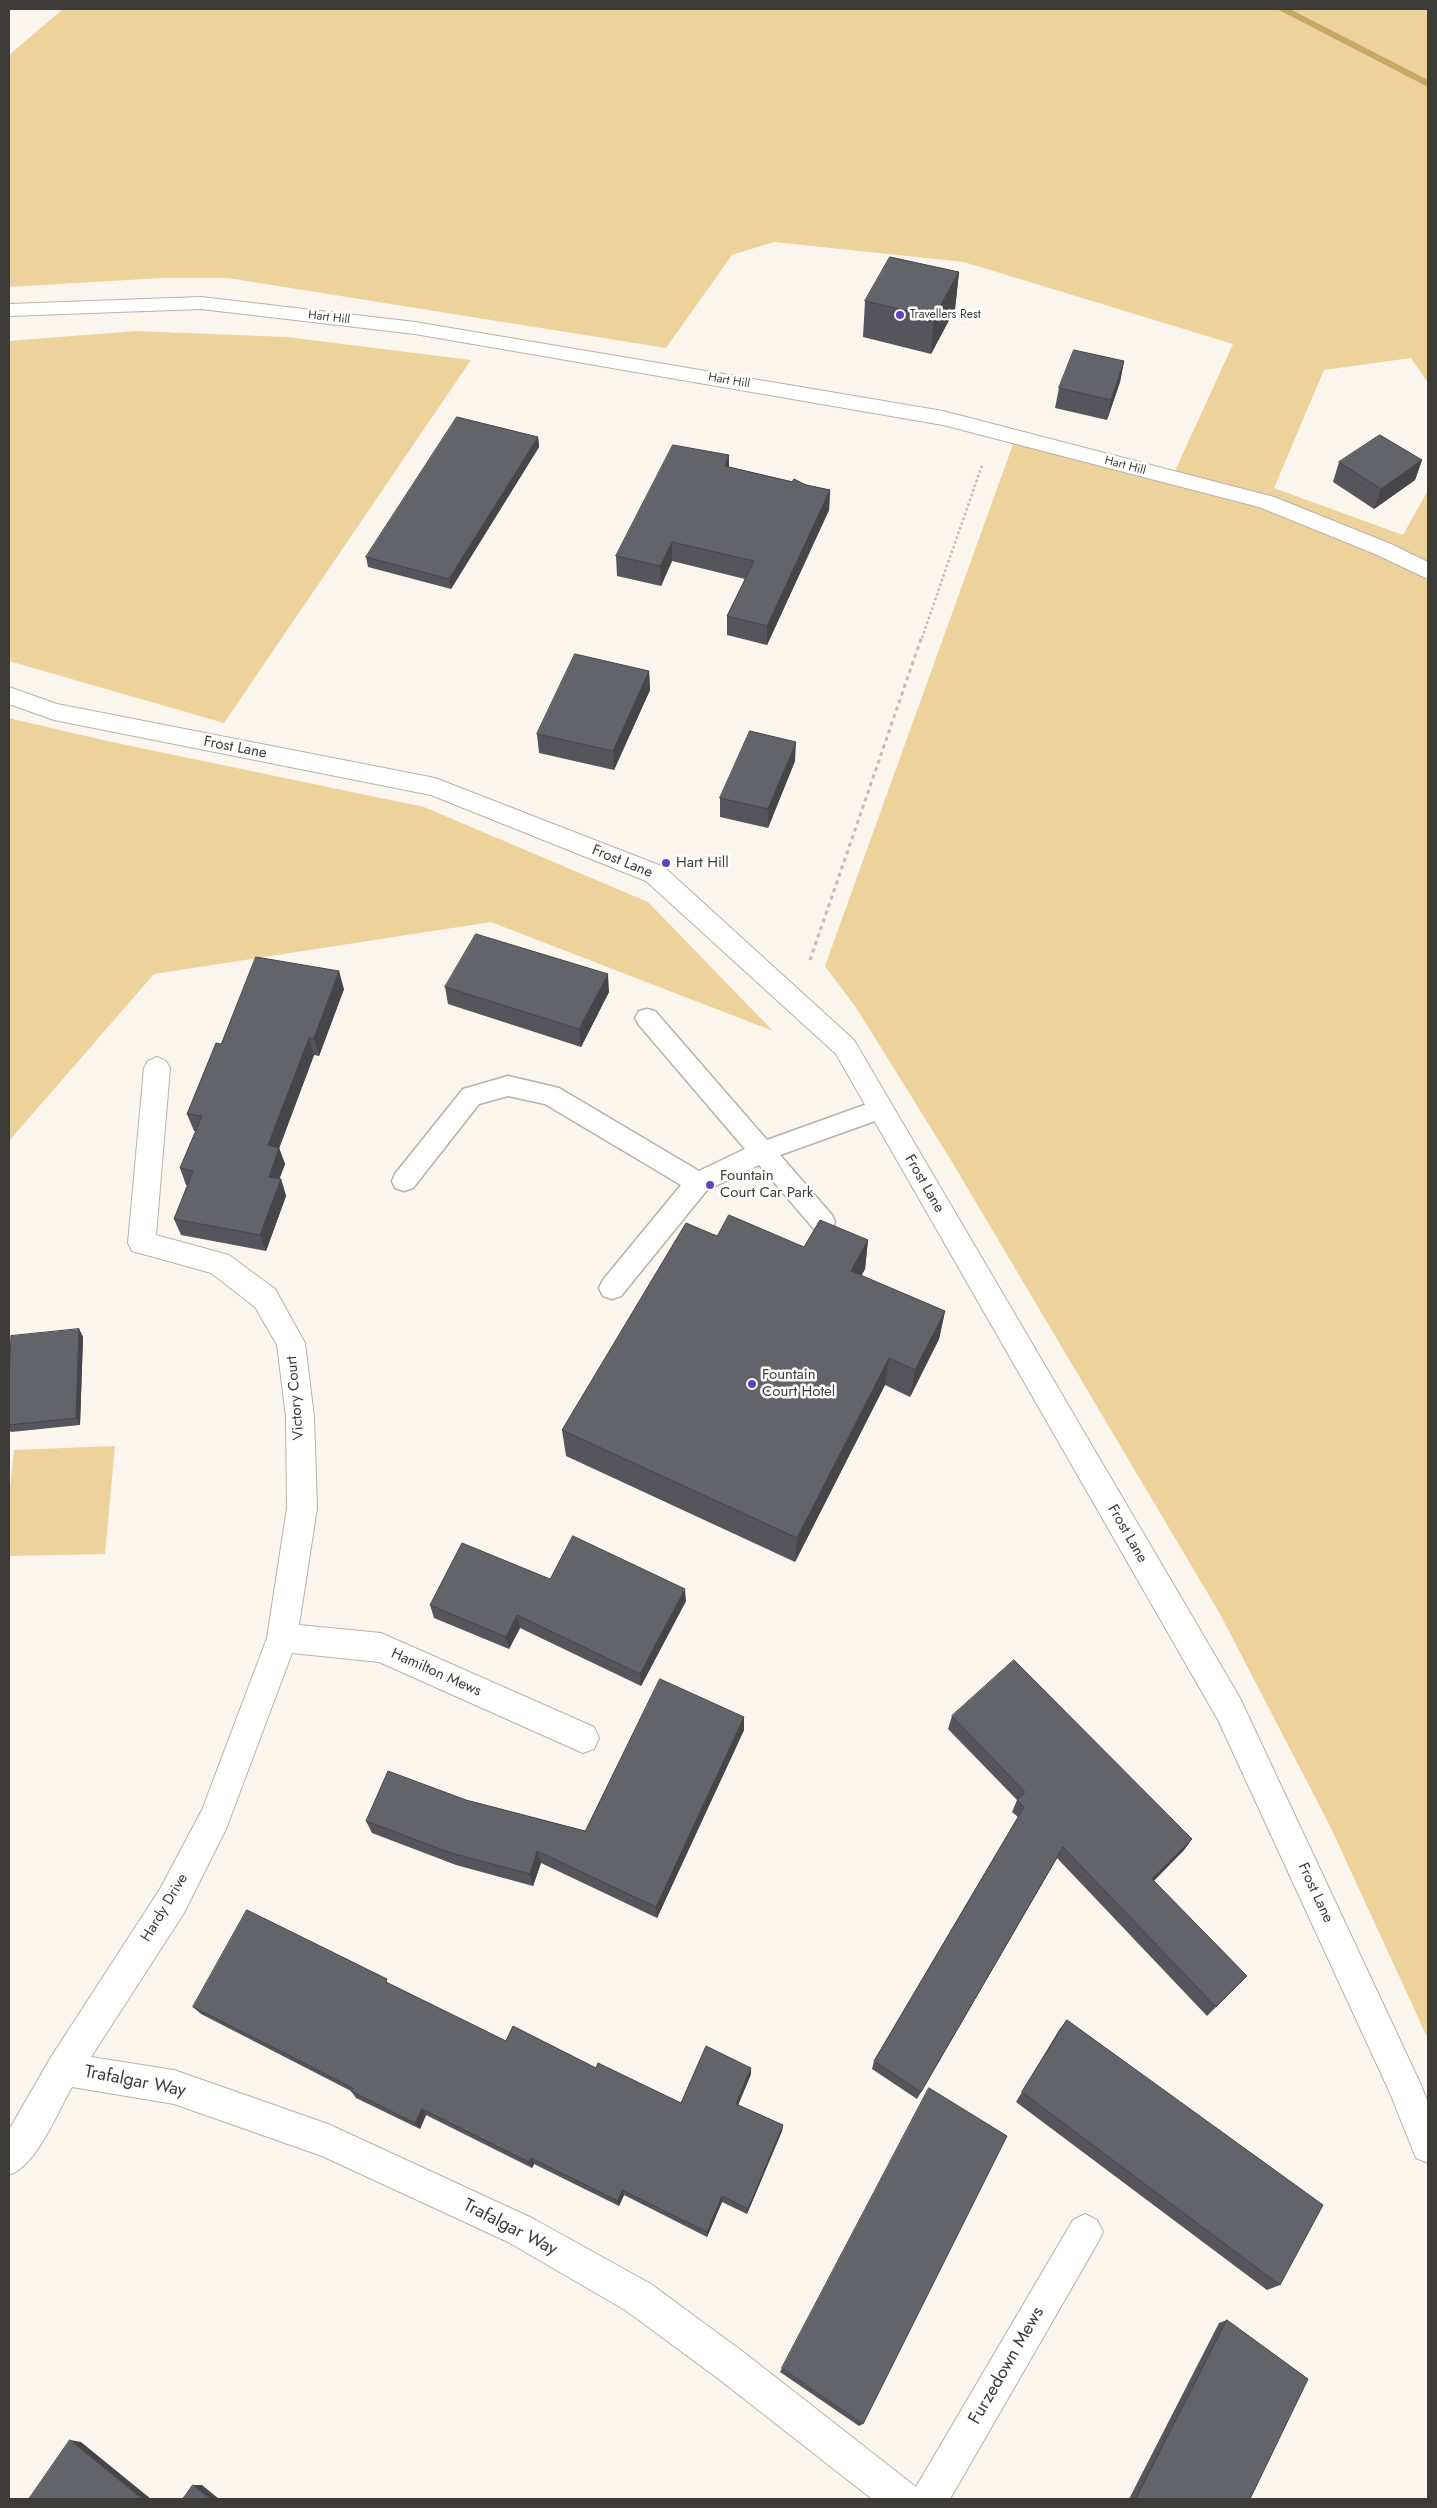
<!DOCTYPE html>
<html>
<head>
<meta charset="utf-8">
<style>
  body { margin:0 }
  #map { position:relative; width:1437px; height:2508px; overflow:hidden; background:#faf6ee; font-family:Jost,sans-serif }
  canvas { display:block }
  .frame { position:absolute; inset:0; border:10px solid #3c3b37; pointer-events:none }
</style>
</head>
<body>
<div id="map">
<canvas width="1437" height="2508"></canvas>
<div class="frame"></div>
</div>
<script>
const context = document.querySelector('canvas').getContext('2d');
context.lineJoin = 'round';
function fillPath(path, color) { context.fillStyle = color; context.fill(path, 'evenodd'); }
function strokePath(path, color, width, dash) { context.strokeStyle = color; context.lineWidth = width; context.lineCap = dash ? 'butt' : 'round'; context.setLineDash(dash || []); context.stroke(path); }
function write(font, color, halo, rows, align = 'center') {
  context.font = font + ' Jost,sans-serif'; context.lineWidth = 5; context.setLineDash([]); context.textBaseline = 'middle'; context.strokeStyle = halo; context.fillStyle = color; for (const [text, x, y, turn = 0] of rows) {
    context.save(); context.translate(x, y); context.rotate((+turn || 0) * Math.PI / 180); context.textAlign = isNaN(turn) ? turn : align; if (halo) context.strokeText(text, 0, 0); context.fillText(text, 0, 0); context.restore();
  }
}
fillPath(new Path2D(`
  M63,9H1428V383L1411,358L1324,370L1274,488L1403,535L1428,490V2039L1330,1826L1220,1614L952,1162L857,1009L825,966L1016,436L1174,473L1233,344L964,262L774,242L732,255L666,348L228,278H162L9,287V55Z
  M136,331L287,337L471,360L224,723L9,661V341Z
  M9,718L107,741L424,807L648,902L773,1031L491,922L154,974L9,1141Z
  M115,1446L105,1554L9,1556V1499L14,1450Z`), '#eed29c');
fillPath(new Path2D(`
  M1277,9H1290L1428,80V87Z`), '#c9a866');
const service = new Path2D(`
  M647,1009L655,1011L767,1140L881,1099L889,1102L893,1109L889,1116L780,1155L832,1215L835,1222L832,1229L823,1233L814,1229L759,1165L707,1190L621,1296L612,1299L603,1296L599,1288L603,1280L681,1185L545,1104L508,1096L479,1104L413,1188L404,1191L395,1188L392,1181L395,1174L463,1089L508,1076L559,1088L699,1171L745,1149L639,1025L635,1018L639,1011Z`);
const minor = new Path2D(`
  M201,297L415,322L943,411L1274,497L1391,544L1428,562V579L1375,554L1259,507L943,425L415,334L201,309L9,316V304Z
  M157,1057L166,1061L170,1068L156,1235L229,1255L275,1289L305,1343L314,1417L317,1508L299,1625L381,1633L594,1727L599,1738L594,1749L583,1753L379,1662L292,1653L226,1829L184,1913L91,2057L174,2070L328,2124L532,2218L651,2284L746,2354L916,2487L1073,2220L1085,2214L1097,2220L1103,2232L1097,2244L950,2499H872L720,2380L625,2310L508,2242L322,2156L174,2104L72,2087C57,2113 37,2165 9,2175V2130L51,2057L160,1889L202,1810L267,1638L287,1508L286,1417L277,1345L255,1307L211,1273L132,1251L128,1243L144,1068L148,1061Z`);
const tertiary = new Path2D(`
  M9,687L57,704L435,778L664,867L854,1040L1240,1698L1421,2085L1428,2103V2163L1416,2158L1390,2093L1218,1720L836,1054L646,881L431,795L54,720L9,704Z`);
strokePath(service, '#b6b2aa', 3);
strokePath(minor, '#b6b2aa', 2);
strokePath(tertiary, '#b6b2aa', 2);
strokePath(new Path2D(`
  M922,638L982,465`), '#c0bdb7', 2.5, [2.5, 2.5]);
strokePath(new Path2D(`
  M810,960L922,636`), '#c0bdb7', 3, [4, 4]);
fillPath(service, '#fff');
fillPath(minor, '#fff');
fillPath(tertiary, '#fff');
fillPath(new Path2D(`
  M959,272L955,309L931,354L863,337L865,301Z
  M1124,361L1120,382L1107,420L1055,408L1059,388Z
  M538,437L539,447L451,589L368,567L366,557Z
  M729,455V467L830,490L829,510L767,645L727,635V616L745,579L672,561L661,586L617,576L616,556Z
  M1422,460L1415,480L1374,509L1333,482L1339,462Z
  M649,671L650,690L614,770L539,753L537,734Z
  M795,761L768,828L720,817V798Z
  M445,987L609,992L581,1047L448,1004Z
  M344,989L319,1056L314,1055L279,1148L285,1164L279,1179H281L286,1196L266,1251L181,1235L174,1219L188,1185H186L180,1168L196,1131H194L187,1114L221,1044Z
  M717,1236L804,1247L868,1240L865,1269L861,1276L945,1311L939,1339L910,1397L885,1385L795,1562L566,1456L562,1430Z
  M79,1329L83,1337L80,1425L11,1432L9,1429V1378Z
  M550,1579L686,1601L641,1686L520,1628L509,1649L434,1618L430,1605Z
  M952,1716L1192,1839L1184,1850L1154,1881L1247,1976L1207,2016L1057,1858L917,2099L872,2069L874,2061L1018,1817L1012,1812L1017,1800L948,1729Z
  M744,1717V1730L657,1918L541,1863L533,1886L456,1865L372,1833L366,1821L466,1800L585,1831Z
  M391,1985L506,2041L596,2068L681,2103L751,2074L738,2105L783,2125L782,2131L747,2214L722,2202L707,2237L624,2195L619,2206L534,2164L532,2168L426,2115L420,2129L356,2098L351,2091L201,2014L193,2007Z
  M1067,2020L1280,2285L1267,2290L1016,2102L1059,2030Z
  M1227,2320L1250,2499H1129L1219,2323Z
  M782,2368L863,2424L859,2426L780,2372Z`), '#55555b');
fillPath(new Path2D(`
  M959,272L955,309L931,354L934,317Z
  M1124,361L1120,382L1107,420L1111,400Z
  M538,437L539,447L451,589L449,579Z
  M729,455V475L725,466Z
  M1422,460L1415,480L1374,509L1381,489Z
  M830,490L829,510L767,645V626Z
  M672,542V561L661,586L660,566Z
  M649,671L650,690L614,770L613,751Z
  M796,742L795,761L768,828V809Z
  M339,971L344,989L319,1056L314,1038Z
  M608,974L609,992L581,1047L579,1029Z
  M309,1038L314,1055L274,1162L268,1145Z
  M279,1148L285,1164L274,1194L269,1177Z
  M281,1179L286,1196L266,1251L260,1235Z
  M868,1240L865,1269L848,1300L851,1271Z
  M945,1311L939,1339L910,1397L915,1370Z
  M79,1329L83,1337L80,1425L76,1418Z
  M889,1358L885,1385L795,1562L797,1538Z
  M685,1589L686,1601L641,1686L640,1674Z
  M517,1615L520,1628L509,1649L506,1637Z
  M744,1717V1730L657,1918L656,1907Z
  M1192,1839L1184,1850L1145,1889L1152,1879Z
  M1063,1847L1057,1858L917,2099L921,2092Z
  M537,1851L541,1863L533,1886L530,1874Z
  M751,2068V2074L736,2110V2104Z
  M422,2109L426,2115L420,2129L415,2123Z
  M783,2125L782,2131L747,2214L748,2209Z
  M531,2158L534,2164L532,2168L529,2162Z
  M622,2190L624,2195L619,2206L618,2201Z
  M722,2196V2202L707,2237V2232Z
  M70,2440L81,2442L151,2499H142Z
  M193,2485H202L219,2499H210Z`), '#45454a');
const building = new Path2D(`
  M890,257L959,272L934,317L865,301Z
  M1074,350L1124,361L1111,400L1059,388Z
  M457,417L538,437L449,579L366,557Z
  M1380,435L1422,460L1381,489L1339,462Z
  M673,445L729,455L725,466L792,482L794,479L806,485L830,490L767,626L727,616L754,561L672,542L660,566L616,556Z
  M575,654L649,671L613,751L537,734Z
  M750,731L796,742L768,809L720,798Z
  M476,934L608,974L579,1029L445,987Z
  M256,957L339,971L314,1038H309L268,1145L279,1148L269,1177L281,1179L260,1235L174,1219L193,1171L180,1168L202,1116L187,1114L216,1043L221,1044Z
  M729,1215L804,1247L820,1220L868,1240L851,1271L945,1311L915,1370L889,1358L797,1538L562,1430L686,1223L717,1236Z
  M79,1329L76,1418L9,1425V1378L11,1336Z
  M573,1536L685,1589L640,1674L517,1615L506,1637L430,1605L462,1543L550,1579Z
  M1014,1660L1192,1839L1152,1879L1247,1976L1216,2007L1063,1847L921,2092L874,2061L1024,1807L1017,1800L1025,1792L952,1716Z
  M660,1679L744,1717L656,1907L537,1851L530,1874L451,1853L366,1821L388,1771L466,1800L585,1831Z
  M247,1910L387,1979L386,1982L506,2041L513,2026L596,2068L598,2063L681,2103L706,2046L751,2068L736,2104L783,2125L748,2209L722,2196L707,2232L622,2190L618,2201L531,2158L529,2162L422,2109L415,2123L351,2091L353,2088L193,2007Z
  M1067,2020L1323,2205L1280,2285L1022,2092Z
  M929,2088L1007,2136L863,2424L782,2368Z
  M1227,2320L1308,2379L1250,2499H1136Z
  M70,2440L142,2499H29Z
  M193,2485L210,2499H183Z`);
fillPath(building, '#63636a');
strokePath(building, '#45454a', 1);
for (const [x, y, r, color] of [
  [900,315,5,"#6241b9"],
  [666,863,5,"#6241b9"],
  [710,1185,5,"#6241b9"],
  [752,1384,5,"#6241b9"]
]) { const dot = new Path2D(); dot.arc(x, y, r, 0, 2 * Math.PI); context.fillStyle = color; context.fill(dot); strokePath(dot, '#fff', 2); }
write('12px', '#3c3b37', '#fff', [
  ["Travellers Rest",910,315]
], 'left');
write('12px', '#3c3b37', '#fff', [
  ["Hart Hill",329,318,7],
  ["Hart Hill",729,381,10],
  ["Hart Hill",1125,466,15]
]);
write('15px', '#3c3b37', '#fff', [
  ["Frost Lane",235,748,11],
  ["Frost Lane",622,862,22],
  ["Frost Lane",924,1184,60],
  ["Victory Court",296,1398,-95],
  ["Frost Lane",1127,1534,60],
  ["Hamilton Mews",436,1673,24],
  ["Frost Lane",1315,1893,65],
  ["Hardy Drive",165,1908,-59]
]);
write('15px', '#3c3b37', '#fff', [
  ["Hart Hill",676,863],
  ["Fountain",720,1176],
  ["Court Car Park",720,1193],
  ["Fountain",762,1375],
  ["Court Hotel",762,1392]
], 'left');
write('18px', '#3c3b37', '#fff', [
  ["Trafalgar Way",135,2082,11],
  ["Trafalgar Way",510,2228,27],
  ["Furzedown Mews",1007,2366,-60]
]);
</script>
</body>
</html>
